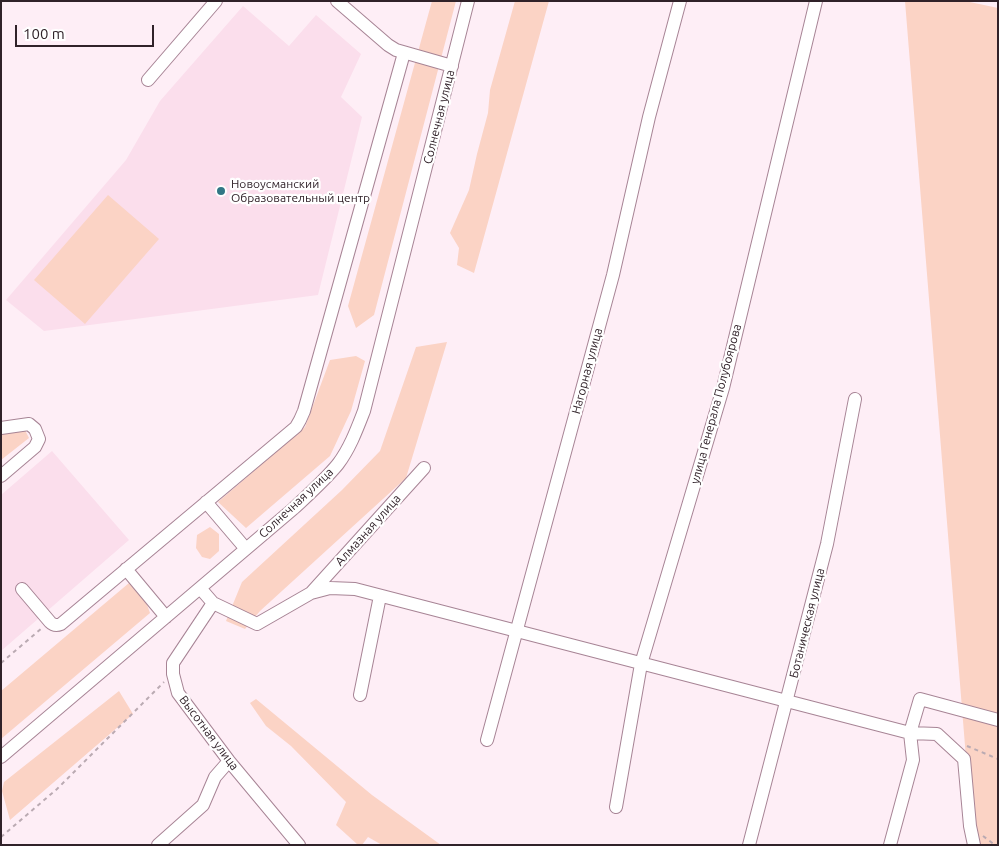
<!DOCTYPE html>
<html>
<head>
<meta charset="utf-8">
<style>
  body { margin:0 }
  #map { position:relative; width:999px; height:846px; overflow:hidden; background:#feeef6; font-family:Ubuntu,sans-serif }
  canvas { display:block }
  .frame { position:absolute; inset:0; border:2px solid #302229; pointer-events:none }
  .scale { position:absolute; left:15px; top:25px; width:139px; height:22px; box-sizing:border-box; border:2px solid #302229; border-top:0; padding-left:6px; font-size:15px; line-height:18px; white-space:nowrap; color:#302229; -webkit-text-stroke:4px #fff; paint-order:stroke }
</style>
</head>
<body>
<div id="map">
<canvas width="999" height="846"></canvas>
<div class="frame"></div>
<div class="scale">100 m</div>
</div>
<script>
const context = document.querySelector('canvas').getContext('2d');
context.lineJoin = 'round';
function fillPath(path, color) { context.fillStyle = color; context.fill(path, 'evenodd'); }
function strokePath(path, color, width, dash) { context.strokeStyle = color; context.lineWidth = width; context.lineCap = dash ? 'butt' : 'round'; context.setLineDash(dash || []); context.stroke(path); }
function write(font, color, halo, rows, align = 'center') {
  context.font = font + ' Ubuntu,sans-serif'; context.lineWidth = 4.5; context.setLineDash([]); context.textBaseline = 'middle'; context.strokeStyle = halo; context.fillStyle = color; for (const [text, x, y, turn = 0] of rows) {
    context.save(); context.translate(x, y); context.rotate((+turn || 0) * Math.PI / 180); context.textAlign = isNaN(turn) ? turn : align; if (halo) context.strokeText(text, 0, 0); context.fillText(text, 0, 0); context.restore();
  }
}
fillPath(new Path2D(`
  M243,6L289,46L316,15L361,54L341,97L362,117L318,295L44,331L6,300L126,160L160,101Z
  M52,451L129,540L1,651V495Z`), '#fbdeec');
fillPath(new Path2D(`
  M432,1H456L374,315L356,328L348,306Z
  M515,1H549L474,273L457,265L459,248L450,233L469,190L477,154L488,113L490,90Z
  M905,1H965L998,8V845H973Z
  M108,195L159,239L85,324L34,280Z
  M447,342L406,478L260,611L245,629L226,621L242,582L342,490L380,451L416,347Z
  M356,356L365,361L351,411L330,456L246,528L218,502L305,427L330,360Z
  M25,430L29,438L1,460V434Z
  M210,527L219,534V551L210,559L202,557L196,548L197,535Z
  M129,583L144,596L150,613L1,739V691Z
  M119,691L133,714L10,820L2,791L4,782Z
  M256,699L372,795L441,845H382L368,837L362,845H358L336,825L346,802L291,746L266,726L250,703Z`), '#fbd3c5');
const minor = new Path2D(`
  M337,1L388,45L396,50L452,66
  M148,80L216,1
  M1,428L29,424L35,429L39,439L35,447L1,476
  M206,502L246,549
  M126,569L166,617
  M200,588L213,603L173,663V674L178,693L229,761L299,845
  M22,589L50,622C53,625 56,626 61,624L296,427L300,420L304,411L404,53
  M311,593L424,468
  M213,603L257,624L311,593L330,588L355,589L910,733L920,699L998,720
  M360,695L380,596
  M487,740L613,275L649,117L680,1
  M1,757L293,509C308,495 325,480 338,464C350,448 357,429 364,411L468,1
  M616,807L641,664L723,388L816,1
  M158,845L203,805L215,777L229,761
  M749,845L827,544L855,399
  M890,845L913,760L910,733L937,734L964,759L970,826L974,845`);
strokePath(minor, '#a78495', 14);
strokePath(new Path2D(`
  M1,663L42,628
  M967,746L998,759
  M983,836L995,845
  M1,837L57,789L164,682`), '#baaab2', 2, [4, 4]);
strokePath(minor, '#fff', 12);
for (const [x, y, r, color] of [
  [221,191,5,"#327785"]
]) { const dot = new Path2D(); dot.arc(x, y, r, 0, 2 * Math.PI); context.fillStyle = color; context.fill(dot); strokePath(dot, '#fff', 2); }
write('12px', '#302229', '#fff', [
  ["Солнечная улица",439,117,-76],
  ["Нагорная улица",587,371,-75],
  ["улица Генерала Полубоярова",716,404,-75],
  ["Солнечная улица",296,503,-43],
  ["Алмазная улица",368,530,-48],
  ["Ботаническая улица",807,623,-76],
  ["Высотная улица",209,733,53]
]);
write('12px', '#302229', '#fff', [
  ["Новоусманский",231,184],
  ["Образовательный центр",231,198]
], 'left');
</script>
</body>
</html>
